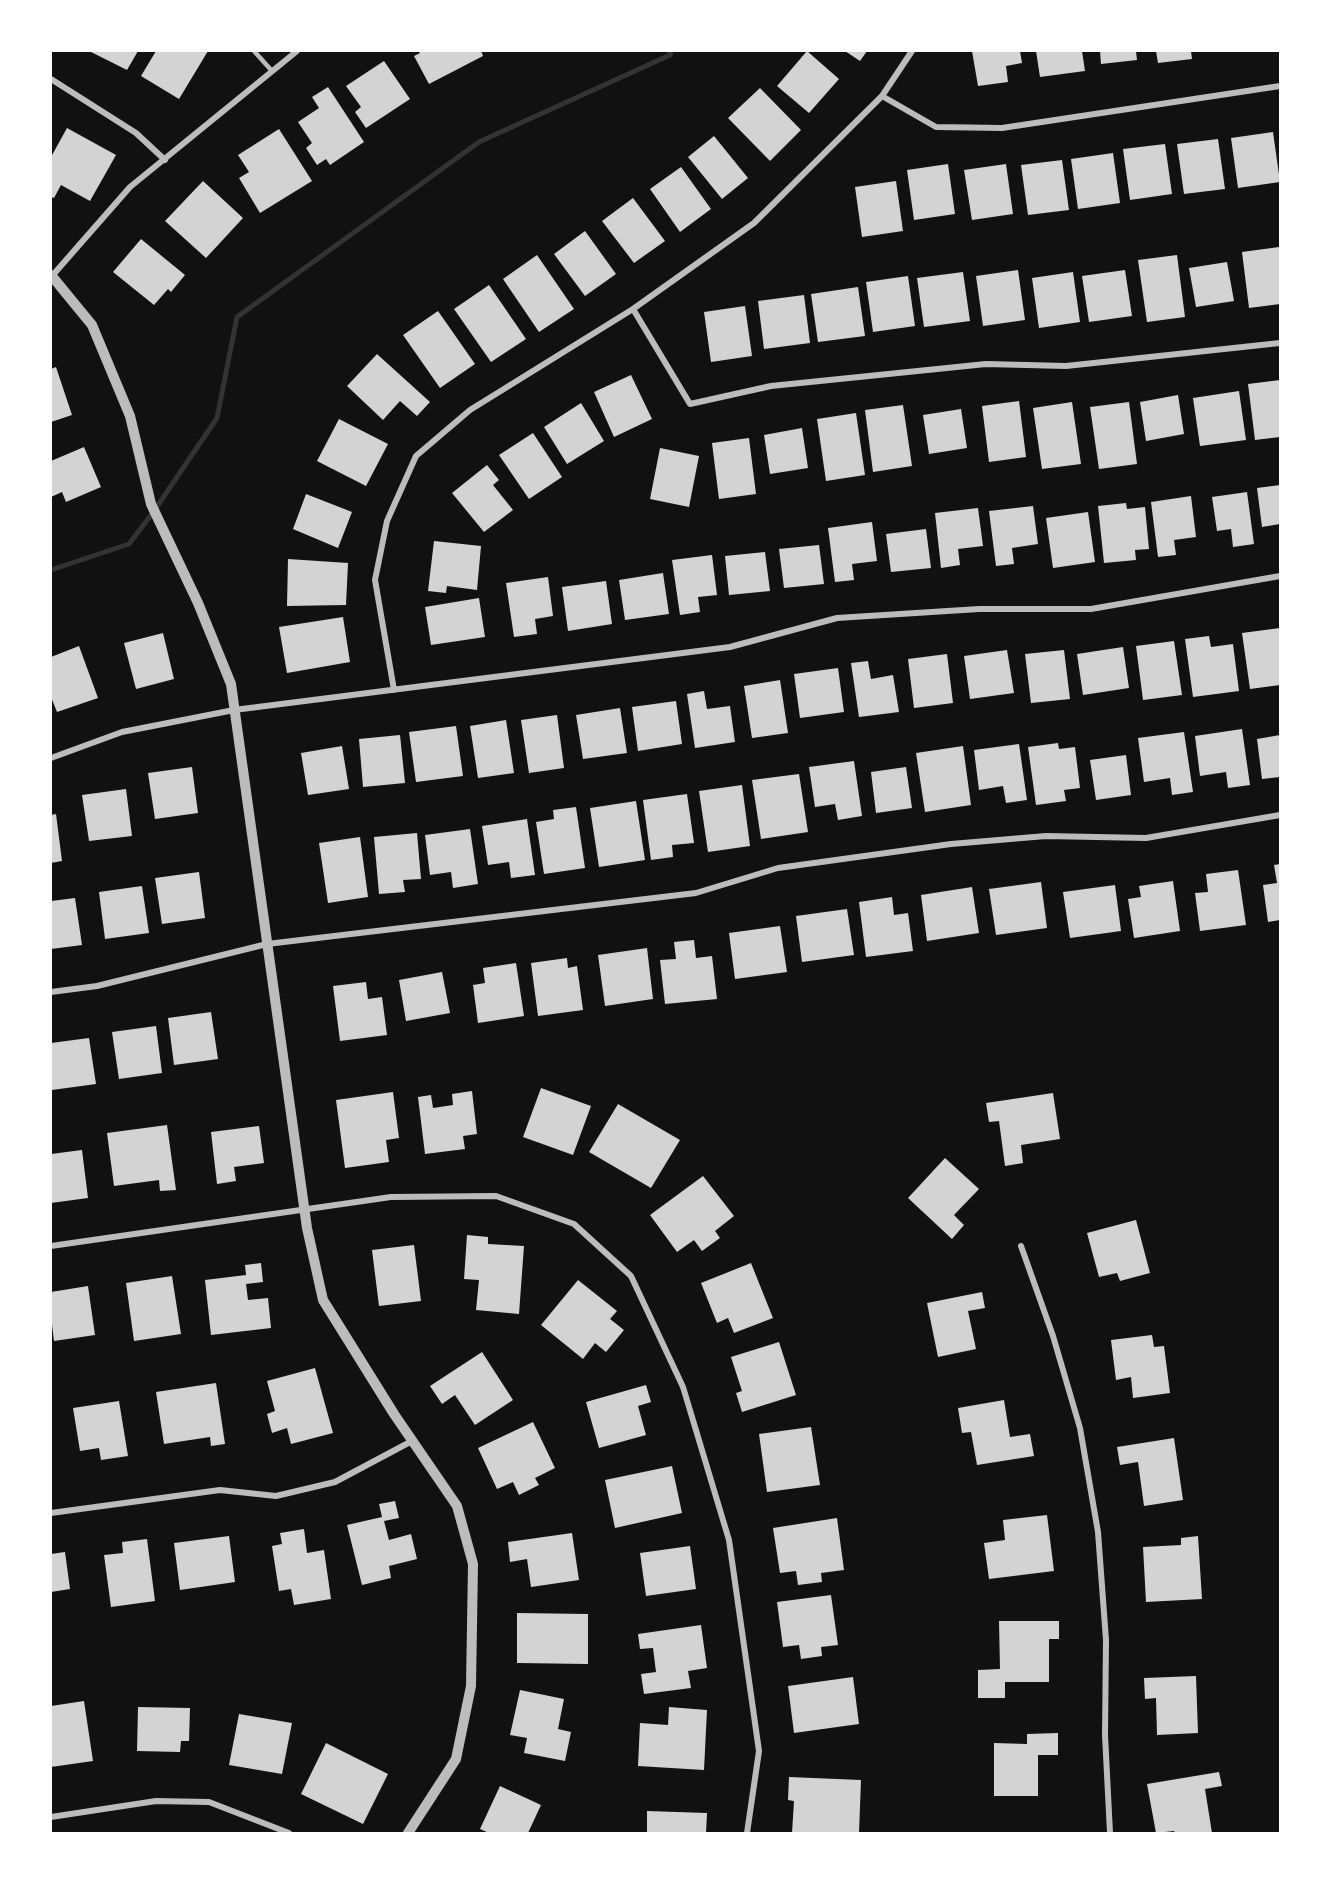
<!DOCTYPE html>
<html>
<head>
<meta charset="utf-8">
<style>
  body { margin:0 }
  #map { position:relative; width:1331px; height:1884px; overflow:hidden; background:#111; font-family:Poppins,sans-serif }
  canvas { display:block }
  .frame { position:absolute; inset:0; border:52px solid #fff; pointer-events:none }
</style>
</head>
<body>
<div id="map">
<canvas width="1331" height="1884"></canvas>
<div class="frame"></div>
</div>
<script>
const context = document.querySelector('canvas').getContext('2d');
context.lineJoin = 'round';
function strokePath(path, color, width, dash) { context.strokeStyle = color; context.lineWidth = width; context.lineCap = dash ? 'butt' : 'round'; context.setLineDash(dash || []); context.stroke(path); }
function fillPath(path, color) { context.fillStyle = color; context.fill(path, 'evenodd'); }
strokePath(new Path2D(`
  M51,570L129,544L154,511L217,418L237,317L479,142L670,55L671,51`), '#333', 5);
fillPath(new Path2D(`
  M89,51H138L127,70Z
  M156,51H208L179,99L141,76Z
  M419,51H481L483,56L429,84L414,56L420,53Z
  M807,51L839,79L809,113L777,86Z
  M845,51H867L860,61Z
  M972,51H1020L1022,63L1006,66L1008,82L978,86Z
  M1036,51H1082L1085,71L1040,77Z
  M1100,51H1136L1137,60L1101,64Z
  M1156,51H1191L1192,59L1158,63Z
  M384,61L410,99L366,128L355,112L361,107L346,86Z
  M328,87L364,142L330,165L326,159L317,165L306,148L312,143L298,122L319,108L312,97Z
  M760,88L801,130L770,161L728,118Z
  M67,128L116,155L90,201L61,185L54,198L51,197V157Z
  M279,129L312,181L260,213L239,178L249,172L238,155Z
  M1273,132L1280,182L1238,188L1231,138Z
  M714,136L748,178L722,199L688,157Z
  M1218,139L1225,189L1184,194L1177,144Z
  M1165,144L1172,194L1130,200L1123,149Z
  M1113,153L1120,203L1078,209L1071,159Z
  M1062,160L1069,210L1028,215L1021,165Z
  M948,164L955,214L914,220L907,170Z
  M1006,164L1013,214L972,220L964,170Z
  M681,167L711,209L680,232L650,189Z
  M203,181L243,218L206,258L165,221Z
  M896,181L903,231L862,237L855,187Z
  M633,198L665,241L634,263L602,221Z
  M585,231L616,274L585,296L554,254Z
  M141,239L185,275L171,292L168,289L154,305L113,272Z
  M1279,247L1280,304L1249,308L1242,252Z
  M537,255L574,309L539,332L503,279Z
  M1177,255L1185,317L1147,322L1138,260Z
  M1227,262L1234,301L1196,307L1189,268Z
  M1018,270L1025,320L983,326L976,276Z
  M1125,270L1132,316L1089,322L1082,276Z
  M963,272L970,321L924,327L917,278Z
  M1073,272L1080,322L1039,328L1032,278Z
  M908,276L915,326L873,332L866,282Z
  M489,285L526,339L491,362L454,309Z
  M858,287L865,336L818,342L811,294Z
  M804,295L810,343L764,349L758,301Z
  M745,306L752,356L711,362L704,312Z
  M438,311L475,364L440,388L403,335Z
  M377,354L430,402L417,416L400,401L383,420L347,386Z
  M56,367L72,415L51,422V369Z
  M631,375L652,419L614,437L594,392Z
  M1280,380V437L1255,440L1248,384Z
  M1239,391L1246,440L1200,446L1193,398Z
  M1178,395L1184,434L1146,441L1140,402Z
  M1019,401L1026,457L989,462L982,406Z
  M1072,402L1081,464L1042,469L1033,408Z
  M1129,402L1137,464L1099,469L1090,407Z
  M581,403L604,441L567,464L544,427Z
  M903,405L912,466L873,472L865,410Z
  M961,409L967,448L929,454L923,415Z
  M856,413L865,475L826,481L817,419Z
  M339,419L388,444L366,486L317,461Z
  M802,428L808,468L770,474L764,435Z
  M533,433L562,477L529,499L499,455Z
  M749,438L756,494L719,499L712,443Z
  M84,447L101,487L66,502L62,492L51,497V461Z
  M660,448L699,456L689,507L650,499Z
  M487,465L499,480L493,485L513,510L484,532L452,493Z
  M1280,485V524L1262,527L1257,488Z
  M1247,492L1254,544L1233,547L1231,529L1217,531L1212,497Z
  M306,494L352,512L338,548L293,529Z
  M1191,496L1196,537L1174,540L1176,555L1158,557L1151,502Z
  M1126,503L1127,509L1145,507L1149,549L1135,550L1136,560L1104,563L1098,506Z
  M1033,506L1038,544L1012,548L1014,564L996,566L989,511Z
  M978,508L983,546L958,549L960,565L941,568L935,513Z
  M1088,512L1095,562L1053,568L1046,518Z
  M872,522L877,561L852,564L854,580L835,582L828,528Z
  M926,529L931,568L891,572L886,534Z
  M434,541L481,546L477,590L447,586L446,593L428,591Z
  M819,545L824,584L784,588L779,549Z
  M765,552L770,591L729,595L725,556Z
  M712,555L717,595L698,597L700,612L680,615L672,560Z
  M288,559L348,563L346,605L287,606Z
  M663,573L669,614L625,620L619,580Z
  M548,577L553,616L535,619L537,634L514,637L506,583Z
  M606,581L612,624L568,631L562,587Z
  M479,598L485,637L431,645L425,607Z
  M343,617L350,662L287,673L279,627Z
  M1280,628V685L1250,689L1242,633Z
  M163,633L174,679L136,689L124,643Z
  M1209,636L1211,647L1233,644L1239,691L1193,697L1185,639Z
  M1174,641L1182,695L1143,700L1136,646Z
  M79,646L98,698L57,712L51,697V657Z
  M1123,647L1129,688L1083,695L1077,654Z
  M1007,650L1014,693L970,699L964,656Z
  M1064,650L1070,699L1031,703L1025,654Z
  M947,654L953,703L914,708L908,659Z
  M868,661L871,679L893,675L899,712L859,717L851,663Z
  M838,668L844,712L800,718L794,674Z
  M780,680L788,733L752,738L744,686Z
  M704,691L707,709L730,706L735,742L695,748L687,694Z
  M676,701L682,744L638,751L632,707Z
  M620,708L627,753L583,759L576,715Z
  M557,715L564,768L529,773L521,720Z
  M506,720L514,773L478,778L470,726Z
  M456,726L463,776L416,782L409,732Z
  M1242,729L1250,785L1228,788L1226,772L1200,776L1195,736Z
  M1184,732L1193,792L1172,795L1170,778L1144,782L1138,738Z
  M400,735L405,783L363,787L359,739Z
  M1280,735V777L1262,779L1257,739Z
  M1058,743L1059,749L1075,747L1080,788L1064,790L1066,801L1036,805L1028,747Z
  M1019,744L1027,800L1006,803L1003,786L979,790L974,750Z
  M342,746L349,789L308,795L301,753Z
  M963,746L971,805L925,812L916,753Z
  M1126,755L1131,795L1096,800L1090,760Z
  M854,761L862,816L838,820L835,804L815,807L809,767Z
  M192,767L198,813L155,819L148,773Z
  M906,767L912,808L876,813L871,772Z
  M799,774L808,832L761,839L752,780Z
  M742,785L750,846L708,852L699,791Z
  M126,789L132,836L89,841L82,795Z
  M687,794L694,843L672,845L673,857L651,860L643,800Z
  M636,801L645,860L599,867L590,808Z
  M576,807L585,868L544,874L536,822L554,819L553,810Z
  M56,814L62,861L51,863V815Z
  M527,819L535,875L511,878L509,862L488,865L482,826Z
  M470,829L478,884L453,888L451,872L430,875L425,835Z
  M417,833L421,879L403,880L405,892L379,894L374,837Z
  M360,837L368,897L328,903L319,843Z
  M1280,864V920L1268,922L1263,885L1277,883L1274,865Z
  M1238,870L1246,925L1200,931L1195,893L1208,892L1206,874Z
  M199,872L205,918L162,924L155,878Z
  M1173,881L1180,931L1134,938L1128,899L1141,897L1139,886Z
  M1041,882L1047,928L996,935L989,889Z
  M1115,885L1121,931L1070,938L1063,892Z
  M142,886L149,933L105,939L99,892Z
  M972,887L979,933L927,941L921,895Z
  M892,897L894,915L908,913L913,951L866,957L859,902Z
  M75,898L82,945L51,949V901Z
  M847,909L854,955L802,962L796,916Z
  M780,926L787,972L735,979L729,933Z
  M694,940L696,958L712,956L717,999L665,1004L660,960L676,959L674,942Z
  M647,948L653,999L605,1006L598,955Z
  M567,958L568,968L577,966L583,1010L538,1016L531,963Z
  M516,963L524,1016L478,1023L473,985L485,983L483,968Z
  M442,972L450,1013L406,1021L399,980Z
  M366,982L368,999L382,997L387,1035L340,1041L333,986Z
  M211,1012L218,1059L174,1065L168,1018Z
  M156,1026L162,1073L119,1079L112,1032Z
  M89,1038L96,1084L52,1090L51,1043Z
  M541,1088L591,1106L573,1155L523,1137Z
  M472,1091L477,1134L463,1136L465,1149L425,1154L418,1097L431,1095L433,1108L453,1105L452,1094Z
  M393,1092L399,1138L386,1140L389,1162L345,1168L336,1100Z
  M1053,1093L1060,1139L1021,1145L1023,1163L1005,1166L999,1121L989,1122L986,1103Z
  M618,1104L680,1140L651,1188L589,1152Z
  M167,1125L176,1190L160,1191L159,1180L114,1186L107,1133Z
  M259,1126L264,1163L234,1167L236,1181L217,1184L211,1132Z
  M82,1150L88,1198L51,1203V1154Z
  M945,1158L979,1189L954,1215L964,1225L952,1239L908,1198Z
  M703,1176L734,1216L715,1231L720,1238L702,1251L694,1240L677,1252L650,1215Z
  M1136,1220L1150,1273L1120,1281L1117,1273L1099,1277L1087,1233Z
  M467,1235L488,1237V1244L524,1246L519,1314L476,1310L479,1280L464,1279Z
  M414,1245L421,1301L379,1306L372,1250Z
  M261,1263L263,1282L246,1284L248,1300L268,1298L271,1328L211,1335L205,1280L246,1275L245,1265Z
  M751,1263L773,1318L734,1333L728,1318L717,1323L701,1283Z
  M172,1276L181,1334L134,1341L126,1283Z
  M578,1280L617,1311L610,1319L624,1330L606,1352L595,1343L583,1359L541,1325Z
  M88,1286L95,1335L54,1341L51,1316V1292Z
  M982,1292L985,1308L968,1311L976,1349L938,1357L927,1303Z
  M1152,1335L1154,1347L1164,1346L1170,1393L1133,1398L1131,1377L1116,1380L1111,1340Z
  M779,1342L796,1395L742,1412L736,1393L742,1391L731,1357Z
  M482,1352L513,1400L475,1425L455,1395L442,1404L430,1386Z
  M315,1368L333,1433L291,1444L287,1428L272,1433L267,1414L275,1411L267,1381Z
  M216,1383L225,1444L211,1446L210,1437L164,1444L156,1392Z
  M646,1385L651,1402L638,1406L646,1435L599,1448L586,1402Z
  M1004,1400L1010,1437L1030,1434L1034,1456L977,1465L971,1432L962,1433L958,1408Z
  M119,1401L128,1456L101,1460L99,1448L80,1451L73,1408Z
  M533,1422L555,1468L535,1478L539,1485L519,1495L513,1482L497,1489L478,1448Z
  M811,1427L820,1485L767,1492L759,1434Z
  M1174,1438L1183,1500L1144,1506L1138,1462L1120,1465L1117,1447Z
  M672,1466L682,1513L615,1528L605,1480Z
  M395,1501L399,1518L384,1521L389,1540L411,1534L417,1559L389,1566L391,1578L362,1585L347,1525L382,1517L379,1504Z
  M1047,1515L1054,1571L989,1579L984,1543L1005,1540L1003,1520Z
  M837,1518L844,1570L821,1573L822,1582L798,1585L796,1571L780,1573L773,1528Z
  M304,1529L307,1553L324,1550L331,1599L294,1605L291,1589L279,1591L272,1546L282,1544L280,1533Z
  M572,1533L579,1580L531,1587L527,1559L510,1562L508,1542Z
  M229,1536L235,1582L180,1590L174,1543Z
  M1198,1536L1202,1599L1146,1602L1143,1547L1181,1545V1538Z
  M147,1539L155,1601L111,1607L104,1555L123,1553L122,1542Z
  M690,1546L696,1589L646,1596L640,1553Z
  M65,1552L70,1589L51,1592V1554Z
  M831,1595L838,1645L821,1647L822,1656L801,1659L799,1645L783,1647L777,1602Z
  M517,1613L588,1614V1664L517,1663Z
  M999,1621H1059V1639H1049V1682H1005V1698H978V1670L1000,1669Z
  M701,1625L707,1668L688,1671L691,1688L644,1694L641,1674L656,1672L653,1648L640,1649L638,1634Z
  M1196,1676L1198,1733L1157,1735L1156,1698L1145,1699L1144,1678Z
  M853,1677L859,1724L794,1733L788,1686Z
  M520,1690L564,1699L558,1729L571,1732L565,1761L524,1753L527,1738L510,1735Z
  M84,1701L93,1761L51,1767V1706Z
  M138,1707L190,1708L189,1741H181L180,1752L137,1751Z
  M669,1707L707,1710L704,1770L638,1766L640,1723L668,1725Z
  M239,1714L292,1723L282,1774L229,1765Z
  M1058,1733V1755H1038V1796H994V1743L1027,1744V1734Z
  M326,1743L388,1774L363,1824L301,1794Z
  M1219,1772L1222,1786L1205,1789L1212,1833H1175L1174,1831L1156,1833L1147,1784Z
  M789,1777L861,1780L859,1833H792L794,1801L788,1800Z
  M500,1786L541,1805L528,1833H489L480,1829Z
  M647,1811L707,1813L706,1833H647Z`), '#d3d3d3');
strokePath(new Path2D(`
  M254,51L272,71`), '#bcbcbc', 4.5);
strokePath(new Path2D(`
  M51,79L136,133L165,160
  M882,96L936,127L1002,128L1280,86
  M52,276L130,187L297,51
  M633,309L690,404L771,386L986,364L1066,366L1280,343
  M394,690L375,580L387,521L416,456L470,410L633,309L754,223L882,96L912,51
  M51,758L122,732L234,710L730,647L837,618L979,609H1091L1280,576
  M51,992L97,986L267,944L696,893L778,868L951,844L1046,836L1146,838L1280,815
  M51,1246L391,1197L496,1196L574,1224L631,1276L683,1387L729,1540L759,1751L747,1833
  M1021,1246L1053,1336L1080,1428L1098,1532L1106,1640L1105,1735L1110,1833
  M51,1513L220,1490L276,1496L335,1482L412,1441
  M51,1817L156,1801L209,1802L289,1833`), '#bcbcbc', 6);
strokePath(new Path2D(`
  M51,275L92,325L130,416L151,504L198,603L231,684L307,1228L323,1300L394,1414L457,1506L473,1564L471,1686L456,1759L408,1833`), '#bcbcbc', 10);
</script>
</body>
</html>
